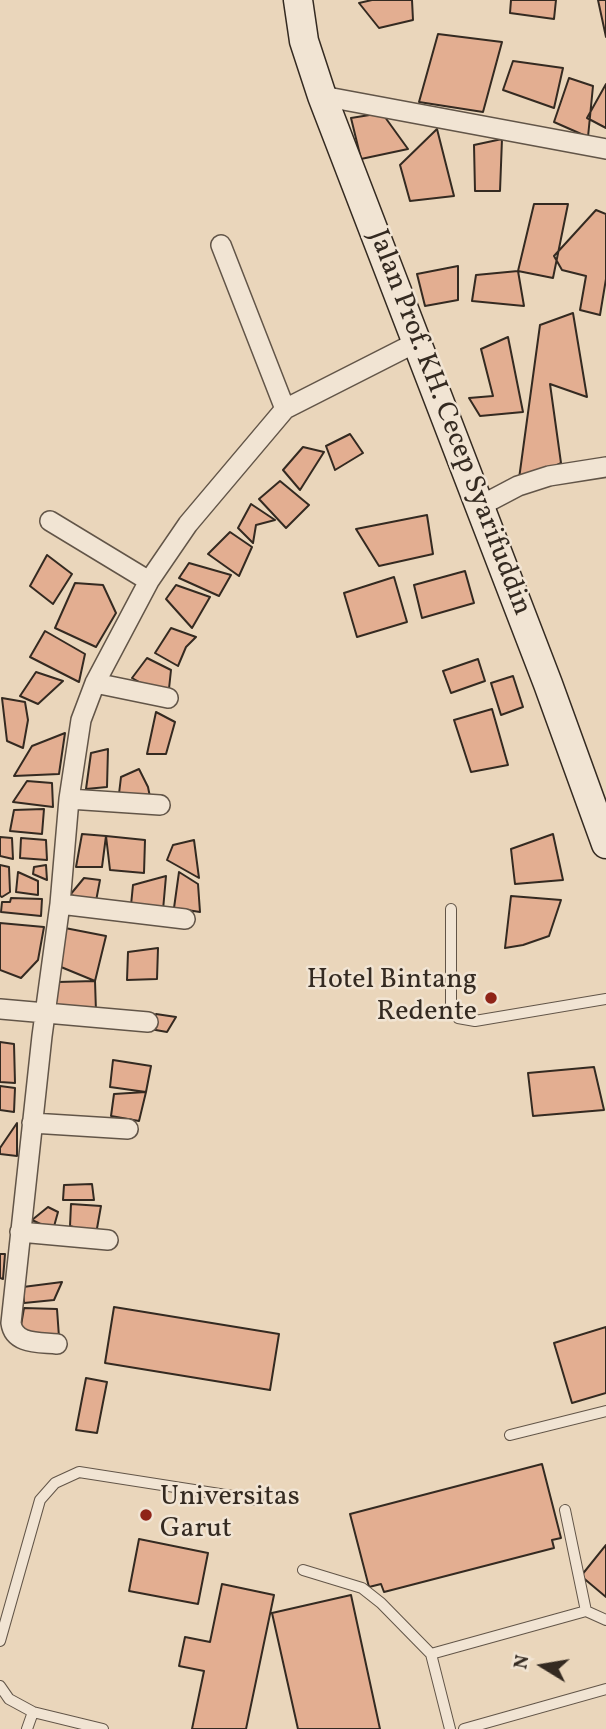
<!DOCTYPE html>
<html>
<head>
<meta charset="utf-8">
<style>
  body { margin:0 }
  #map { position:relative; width:606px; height:1729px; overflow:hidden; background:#ead6bb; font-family:Vollkorn,serif }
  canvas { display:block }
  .north { position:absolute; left:508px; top:1631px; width:70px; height:70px; -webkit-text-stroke:5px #f1e4d3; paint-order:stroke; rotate:281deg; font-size:19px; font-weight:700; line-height:28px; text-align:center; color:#342a21 }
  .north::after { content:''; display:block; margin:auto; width:24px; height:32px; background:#342a21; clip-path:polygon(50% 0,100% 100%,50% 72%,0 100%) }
</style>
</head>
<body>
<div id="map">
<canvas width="606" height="1729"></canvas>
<div class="north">N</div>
</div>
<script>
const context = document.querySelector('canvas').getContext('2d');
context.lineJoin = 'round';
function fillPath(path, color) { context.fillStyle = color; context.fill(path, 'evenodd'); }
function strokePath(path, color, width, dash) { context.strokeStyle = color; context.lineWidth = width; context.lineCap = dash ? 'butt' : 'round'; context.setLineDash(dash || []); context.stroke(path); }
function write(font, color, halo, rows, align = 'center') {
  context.font = font + ' Vollkorn,serif'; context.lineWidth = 5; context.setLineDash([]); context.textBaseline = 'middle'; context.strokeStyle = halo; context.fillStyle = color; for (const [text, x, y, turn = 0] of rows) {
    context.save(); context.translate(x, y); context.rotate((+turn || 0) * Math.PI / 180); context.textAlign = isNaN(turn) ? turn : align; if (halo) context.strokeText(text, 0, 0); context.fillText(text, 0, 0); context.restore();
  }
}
const building = new Path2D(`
  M372,0H412L413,20L379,28L359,3Z
  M511,0H556L554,19L510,13Z
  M598,0H606V37Z
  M438,34L502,42L483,112L419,102Z
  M513,61L563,68L554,108L503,90Z
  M569,78L593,86L588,137L554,122Z
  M606,84V128L587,118Z
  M382,113L408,149L361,159L351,118Z
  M437,129L454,196L410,201L400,165Z
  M502,139L500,191H475L474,145Z
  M534,204H568L553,278L518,271Z
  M596,210L606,214V279L600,315L580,310L586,276L562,270L554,256Z
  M458,266V300L425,306L417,274Z
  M518,271L524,306L472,301L476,275Z
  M573,313L587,397L550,384L561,463L518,486L540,325Z
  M508,337L523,412L480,416L469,398L493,396L481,349Z
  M350,434L363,453L335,470L326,446Z
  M303,447L324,452L300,490L283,470Z
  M280,481L309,505L286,528L259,499Z
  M251,504L275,520L256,525L253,543L238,528Z
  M427,515L433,554L379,566L356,529Z
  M230,532L252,547L239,576L208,554Z
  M47,555L72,574L53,604L30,586Z
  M189,563L231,575L219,596L179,578Z
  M465,571L474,603L422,618L414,585Z
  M394,577L407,622L357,637L344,593Z
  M75,583L103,585L116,613L96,647L55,628Z
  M176,585L210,597L192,628L166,599Z
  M171,628L196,637L186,647L178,666L155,653Z
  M45,631L85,654L79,682L30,657Z
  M147,658L171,670L168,698L132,678Z
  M478,659L485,681L451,693L443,671Z
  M36,672L63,681L38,704L20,696Z
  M513,676L523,707L501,715L491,683Z
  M2,698L25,702L28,720L23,748L7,741Z
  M492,709L508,765L471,772L454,720Z
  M156,712L175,722L166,754H147Z
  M65,733L59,774L14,776L32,746Z
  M108,749L107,787L86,789L91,753Z
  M139,769L148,787L150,797L118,802L121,777Z
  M27,781L52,783L53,807L13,802Z
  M44,809L42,834L10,831L14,810Z
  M82,834L106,836L102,867H76Z
  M553,834L563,880L515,884L511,849Z
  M106,836L145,840L144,873L110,870Z
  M0,837L12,838L13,859L0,856Z
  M21,838L46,840L47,860L20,858Z
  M194,840L199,878L167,860L173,845Z
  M0,865L9,867L10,892L2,897L0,896Z
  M46,865L47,880L33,874L34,867Z
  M18,872L38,881V895L16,892Z
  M179,872L198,884L200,912L174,908Z
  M166,876L163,910L131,905L133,885Z
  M84,878L100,880L96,901L70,895Z
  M511,896L561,900L549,936L523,945L505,948Z
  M11,898L42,899L41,916L1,912L2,902H10Z
  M0,923L44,927L38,960L21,978L0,970Z
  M65,928L106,936L95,981L61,967Z
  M158,948L157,979L127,980L128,952Z
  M95,981L96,1012L52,1007L58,982Z
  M156,1014L176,1017L167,1032L150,1029Z
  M0,1042L14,1044L15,1083L0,1082Z
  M113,1060L151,1066L146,1092L110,1087Z
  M594,1067L604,1110L533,1116L528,1073Z
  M0,1086L15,1088L14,1112L0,1110Z
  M146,1092L139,1121L111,1116L114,1094Z
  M17,1123V1156L0,1154V1148Z
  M92,1184L94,1200H63L64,1185Z
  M71,1204L101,1206L96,1234L70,1226Z
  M48,1207L58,1212L53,1230L32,1220Z
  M0,1254H5L3,1279L0,1278Z
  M62,1282L54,1300L24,1303L23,1287Z
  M114,1307L279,1334L270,1390L105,1363Z
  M24,1308L57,1309L59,1337L20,1331Z
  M606,1327V1393L572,1403L554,1343Z
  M86,1378L107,1382L97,1433L76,1430Z
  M542,1464L561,1538L552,1540L554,1548L384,1592L381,1584L369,1587L350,1514Z
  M139,1539L208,1553L198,1604L129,1591Z
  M606,1545V1597L581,1576Z
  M222,1584L274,1595L246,1729H192L204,1671L179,1666L185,1637L210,1642Z
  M351,1595L380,1729H298L272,1613Z`);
fillPath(building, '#e3ae91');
strokePath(building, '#342a21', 2);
const service = new Path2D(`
  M451,909V1005L458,1018L475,1021L606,999
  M510,1435L606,1411
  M565,1510L586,1611
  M303,1570L362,1588L381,1603L431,1654
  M0,1641L40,1500L55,1483L79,1472L258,1500
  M0,1686L9,1699L33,1712L103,1729
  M27,1729L33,1712
  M450,1729L431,1654L586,1611L606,1620
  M464,1729L606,1689`);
const minor = new Path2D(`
  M322,96L606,149
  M221,245L285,409
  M480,506L518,486L549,476L606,467
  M50,521L149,581
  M95,683L168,698
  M69,799L160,805
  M60,904L185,919
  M0,1009L148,1022
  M32,1123L128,1129
  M20,1232L108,1240
  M57,1344C40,1342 14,1345 11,1323L42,1036L60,904L69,799L81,720L95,683L149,581L188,524L285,409L417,342`);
const secondary = new Path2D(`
  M298,0L304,41L322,96L548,684L606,844`);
strokePath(service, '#625548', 12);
strokePath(minor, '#625548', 22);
strokePath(secondary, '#342a21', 31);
strokePath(service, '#f1e4d3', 10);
strokePath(minor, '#f1e4d3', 19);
strokePath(secondary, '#f1e4d3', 28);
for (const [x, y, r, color] of [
  [491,998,7,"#8f2418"],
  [146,1515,7,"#8f2418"]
]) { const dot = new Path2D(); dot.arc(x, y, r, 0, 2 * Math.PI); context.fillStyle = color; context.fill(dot); strokePath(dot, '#f1e4d3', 2.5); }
write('28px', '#342a21', '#f1e4d3', [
  ["Jalan Prof. KH. Cecep Syarifuddin",448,423,69]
]);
write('28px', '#342a21', '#f1e4d3', [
  ["Hotel Bintang",477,982],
  ["Redente",477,1014],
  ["Universitas",160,1499,"left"],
  ["Garut",160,1531,"left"]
], 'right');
</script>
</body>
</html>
